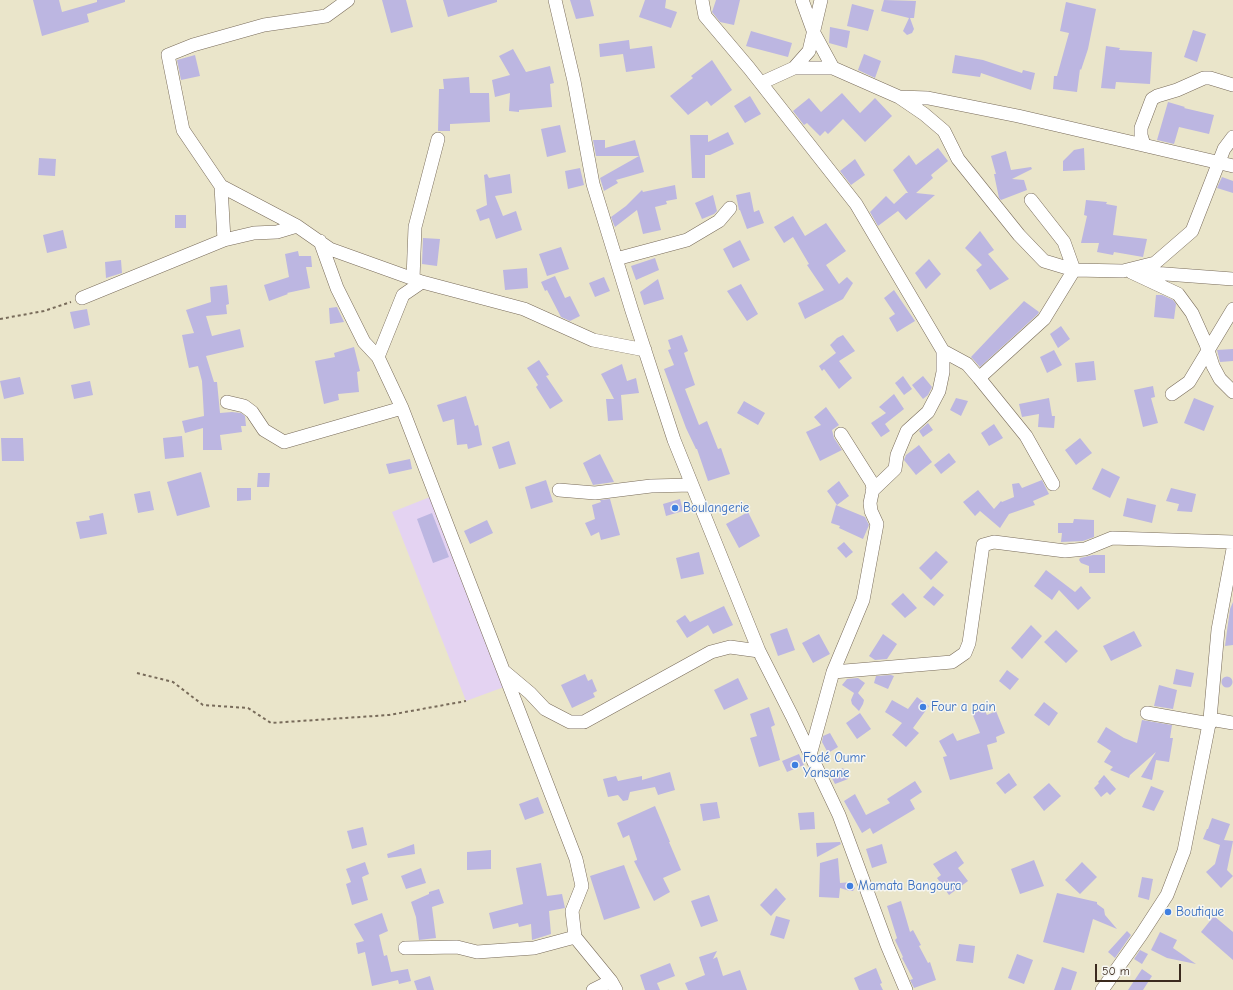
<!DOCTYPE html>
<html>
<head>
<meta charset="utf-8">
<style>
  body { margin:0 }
  #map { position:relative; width:1233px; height:990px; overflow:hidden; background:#eae5ca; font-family:"Comic Neue",sans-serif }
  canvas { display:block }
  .scale { position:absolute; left:1095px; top:964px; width:86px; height:18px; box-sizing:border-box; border:2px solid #3b2a1e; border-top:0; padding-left:5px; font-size:12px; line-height:14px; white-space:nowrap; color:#3b2a1e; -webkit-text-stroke:3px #f6f6f2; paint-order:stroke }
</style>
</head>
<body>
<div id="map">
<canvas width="1233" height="990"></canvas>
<div class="scale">50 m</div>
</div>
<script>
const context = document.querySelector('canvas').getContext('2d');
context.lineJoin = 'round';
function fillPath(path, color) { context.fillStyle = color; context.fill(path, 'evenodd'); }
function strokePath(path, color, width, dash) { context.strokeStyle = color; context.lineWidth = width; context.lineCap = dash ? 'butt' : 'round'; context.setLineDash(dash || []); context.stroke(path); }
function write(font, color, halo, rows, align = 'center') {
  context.font = font + ' "Comic Neue",sans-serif'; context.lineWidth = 3; context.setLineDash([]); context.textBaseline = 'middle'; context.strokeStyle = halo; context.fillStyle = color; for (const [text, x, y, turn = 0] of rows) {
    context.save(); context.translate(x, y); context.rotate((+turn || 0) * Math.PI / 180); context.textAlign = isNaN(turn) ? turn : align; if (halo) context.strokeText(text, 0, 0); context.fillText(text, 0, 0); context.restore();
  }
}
fillPath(new Path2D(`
  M430,497L504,687L466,701L392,512Z`), '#e4d3f2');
fillPath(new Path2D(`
  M33,0H59L62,12L97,2V0H125V2L87,14L89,22L42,36Z
  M382,0H406L413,27L391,33Z
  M443,0H497V2L448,17Z
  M570,0H590L594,16L576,19Z
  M645,0H666L665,8L677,12L671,28L639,17Z
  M716,0H740L734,25L720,22L712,12Z
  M884,0L916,1L914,18H910L914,29L912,33L907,35L903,31L909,18L881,11Z
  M1066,2L1096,9L1088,49L1081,70L1080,69L1077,92L1053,89L1054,76H1057L1069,33L1060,31Z
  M852,4L874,10L868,31L847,26Z
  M830,27L850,31L847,48L829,43Z
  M1193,30L1206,34L1197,62L1184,57Z
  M751,31L792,43L788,57L746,46Z
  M629,40L630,49L652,46L655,68L626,72L623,54L600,57L599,44Z
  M1106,46L1120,48L1119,50L1152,52L1150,84L1116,82L1115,89L1101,88Z
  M513,49L526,72L550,66L554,83L550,84L552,107L519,110V112L509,111L510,93L495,97L492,80L510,75L499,56Z
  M864,54L881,61L875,78L858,70Z
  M195,55L200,76L181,80L177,60Z
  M955,55L983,60L1022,73L1023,70L1035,73L1031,90L981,73L980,77L952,73Z
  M712,60L732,90L711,106L707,101L688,115L670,96L693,78L691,76Z
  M469,77L470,93H489L490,122L450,124V131H438L439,89H444L443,79Z
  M842,93L860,113L875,98L892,116L865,142L843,119L828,134L825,131L820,136L807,123L804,125L793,111L809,98L821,112Z
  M750,96L761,114L745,123L734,106Z
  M1168,102L1185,107L1184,108L1214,115L1209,134L1179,127L1174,144L1157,140Z
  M560,125L566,152L547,157L541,129Z
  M728,132L734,144L710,155H705V178H692L690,135H708V142Z
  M593,140H605V148L635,140L644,172L616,180L618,183L604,191L600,178L639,156H596Z
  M938,148L948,161L931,175L933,178L916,193L935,195L906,220L898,211L878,226L870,212L886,196L894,204L906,193H908L893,170L909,155L916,165Z
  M1084,148L1085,170L1063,171V161L1074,150Z
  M1006,151L1011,170L1031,167L1032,169L1012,179L1024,180L1027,190L1001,200L999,198L994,174H996L991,156Z
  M39,158L56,159L55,176L38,175Z
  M855,159L865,175L851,185L840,171Z
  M580,168L584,185L568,189L565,171Z
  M487,174L489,178L510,174L512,193L495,196L503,216L516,211L522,230L496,239L489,218L480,221L476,210L487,205L484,175Z
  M1222,177L1233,181V193L1217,188Z
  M675,185L677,199L666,201L667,204L655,207L661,230L643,234L637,210L615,227L614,225L611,217L626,206L642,190L643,192Z
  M750,192L754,212L759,210L764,223L747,229L740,210H739L736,195Z
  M713,195L717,211L714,214L702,219L695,203Z
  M1086,200L1107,202L1106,204L1117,206L1113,235L1147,239L1143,257L1114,252L1113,255L1097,252L1099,243H1081L1087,216L1084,215Z
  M175,215H186V228H175Z
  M793,216L805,236L826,223L846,251L826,265L839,284L847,277L853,283L843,299L805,319L798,303L824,290L807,265L809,264L793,237L784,243L774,227Z
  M63,230L67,248L47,253L43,235Z
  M980,231L994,250L988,254L1009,279L990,290L976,270L982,265L965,248Z
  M423,238L440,239L437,266L422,264Z
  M740,240L750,260L733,268L723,249Z
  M561,247L569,269L547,276L539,254Z
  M298,251L299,256H311L312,267H306L310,288L287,293L288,294L269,301L264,285L289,277L285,254Z
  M655,258L659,270L636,280L631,266Z
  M929,259L941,274L926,289L915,273Z
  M121,260L122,273L106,278L105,262Z
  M527,268L528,288L505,290L503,270Z
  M555,276L565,298L570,296L580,316L570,321L561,317L547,290L545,291L541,282Z
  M604,277L610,291L595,297L589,283Z
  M658,279L664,299L644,305L640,292Z
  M741,284L758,314L747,321L727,291Z
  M227,285L229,304L226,305L227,314L206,316L212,336L240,329L244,347L206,356L214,382H217L220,413L232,412L241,413L245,416L246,426H241L242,432L220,435L222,450H203V428L185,433L182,421L204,416L202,381L198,366L189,368L182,335L194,333L186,310L211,302L210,287Z
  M894,290L915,321L897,332L889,318L895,314L884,298Z
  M1156,295H1162L1173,300L1176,304L1174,319L1154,317Z
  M1024,301L1039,312L1038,314L980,367L971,357Z
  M337,307L344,322L330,324L329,308Z
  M87,309L90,325L74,329L70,312Z
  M1061,326L1070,339L1058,348L1050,334Z
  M682,335L688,351L684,353L695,385L685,389L699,425L707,421L718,449L721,448L730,474L708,481L697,449H696L686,428L664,369L674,365L668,350L671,349L668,340Z
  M843,335L855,351L839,361L852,378L839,389L824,369L822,371L819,366L836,353L830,345L837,338Z
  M354,347L360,371L357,372L359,392L338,394L339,400L324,404L315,361L335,357L334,353Z
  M1233,349V361L1220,362L1217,350Z
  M1054,350L1062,365L1047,373L1040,357Z
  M539,360L549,375L546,376L563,401L550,409L536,387L538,385L527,368Z
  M1094,361L1096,380L1077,382L1075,363Z
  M622,364L627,381L636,378L639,393L621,395L623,420L608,421L606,399H614L601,374Z
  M903,376L912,389L904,395L895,383Z
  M923,376L932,387L928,395L923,399L912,385Z
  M20,377L24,394L4,399L0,381Z
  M90,381L93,395L74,399L71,385Z
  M1153,386L1155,397L1151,398L1158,423L1143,427L1134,390Z
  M894,394L904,409L885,424L890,431L881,437L871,423L886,413L879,407Z
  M466,396L475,426L478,425L482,445L468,449L467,444L457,445L454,419L443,422L437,405Z
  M956,398L968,401L961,416L950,410Z
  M1049,398L1052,416H1055L1054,428L1038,427L1039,414L1022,417L1019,404Z
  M1194,398L1214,406L1204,431L1184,423Z
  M744,401L765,413L758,425L737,413Z
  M826,407L839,425L832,430L834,438L842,450L820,461L806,432L821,425L814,417Z
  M928,423L933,430L923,437L919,431Z
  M994,424L1003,438L989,446L981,433Z
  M182,436L184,457L165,459L163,438Z
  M1,438H23L24,461H2Z
  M1080,438L1092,453L1076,465L1065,450Z
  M509,441L516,464L499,469L492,447Z
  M919,445L932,462L916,475L904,460L906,455Z
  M949,453L956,462L941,474L934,465Z
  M600,454L614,482L593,485L583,463Z
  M410,459L412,469L389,474L386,464Z
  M1102,468L1120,477L1110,498L1092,489Z
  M201,472L210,507L177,516L167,482Z
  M258,473H270L269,487H257Z
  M546,480L553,502L531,509L525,487Z
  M1042,480L1049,494L1033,501L1035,505L1009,514L1000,528L980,511L975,516L963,502L978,490L994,509L1001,501L1002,502L1014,497L1012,484L1019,483L1022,488Z
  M839,481L849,496L837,505L827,491Z
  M237,488H251V500L237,501Z
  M1171,488L1196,494L1192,512L1177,511L1179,504L1166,501Z
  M150,491L154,510L138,513L134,494Z
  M1127,498L1156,505L1152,523L1123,516Z
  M610,499L620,535L601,540L599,532L591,536L585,523L595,519L592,505L601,502L600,500Z
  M680,499L683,511L666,516L663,504Z
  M836,505L865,517L869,525L863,539L839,528L840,526L831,523Z
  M748,512L760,536L739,548L726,524Z
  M103,513L107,534L80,539L76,522L90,520L89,516Z
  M432,513L449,557L433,563L417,519Z
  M1074,519L1094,520V537L1083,541L1061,542L1062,533H1058V523H1073Z
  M487,520L493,533L470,544L464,531Z
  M844,542L853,552L846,558L837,548Z
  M936,551L948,562L931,580L919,568Z
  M699,552L704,574L681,579L676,558Z
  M1093,555H1105V573H1089V566L1081,563L1079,560L1080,558Z
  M1046,570L1075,592L1081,586L1091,598L1078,610L1059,590L1052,600L1034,586Z
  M933,586L944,595L934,606L923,597Z
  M903,593L917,608L905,618L891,604Z
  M1233,602V645L1225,646L1230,609Z
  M724,606L733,625L713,634L708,625L687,638L676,621L685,615L690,622Z
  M1031,625L1042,636L1022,659L1011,648Z
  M787,628L795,650L778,656L770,634Z
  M1056,630L1078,651L1066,663L1044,642Z
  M1134,631L1142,646L1111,661L1103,646Z
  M819,634L830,654L813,663L802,643Z
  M883,634L897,644L887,659L875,660L869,656Z
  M1176,669L1194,673L1191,687L1173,684Z
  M1007,670L1019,679L1010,690L999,681Z
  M585,674L588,681L592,679L597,691L593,693L595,697L572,708L561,685Z
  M891,675L894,676L888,689L874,683L876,676Z
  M1221.5 682a5.5 5.5 0 1 1 11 0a5.5 5.5 0 1 1-11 0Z
  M738,678L748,699L724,710L714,690Z
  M858,678L865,683L858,693L864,700L863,704L859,711L852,704L851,700L854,693L842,685L847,679Z
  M1159,685L1177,690L1173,709L1154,706Z
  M917,697L929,706L913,728L919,733L906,747L892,735L902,723L885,712L892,700L908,709Z
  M1044,702L1058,713L1049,726L1034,715Z
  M769,707L775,725L771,727L780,760L759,767L750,738L757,736L750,714Z
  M984,709L987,715L996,711L1005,733L996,737L997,742L987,745L993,769L950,780L943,757L947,756L939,741L953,733L957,741L980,733L972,713Z
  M860,713L871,729L857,739L846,723Z
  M1142,720L1172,725L1170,738H1173L1169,762L1156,760L1152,780L1141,777L1156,752L1130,775L1129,778L1110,770L1113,767L1104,762L1111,751L1097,742L1106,727L1124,738L1137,743Z
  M830,733L838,747L828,753L822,742L823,736Z
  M799,754L804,765L787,772L782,761Z
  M843,768L848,779L835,784L830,774Z
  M670,772L675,790L658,795L655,787L630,792L628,800L623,801L618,795L608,797L603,779L616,776L618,781L642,776V780Z
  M1009,773L1017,785L1005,794L996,783Z
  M1104,775L1116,789L1110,795L1107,792L1101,797L1094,788L1099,783L1098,782Z
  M915,781L922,792L910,800L915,809L873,834L870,828L862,833L844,801L855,794L866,815L890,803L887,799Z
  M1049,783L1061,796L1044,811L1033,797Z
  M1151,786L1164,791L1154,811L1142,807Z
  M538,797L544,813L525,820L519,804Z
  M717,802L720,818L703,821L700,804Z
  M655,806L670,842H669L681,870L663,878L670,892L654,901L634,861L637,860V859L629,835L623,838L617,823Z
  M814,812L815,829L800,830L798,813Z
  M1212,818L1230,824L1224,840L1233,841L1227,870L1233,876L1221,888L1206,872L1215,864L1220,845L1203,839L1207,829H1208Z
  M363,827L367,845L352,849L347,831Z
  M840,842L841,844L817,857L816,843Z
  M414,844L415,854L388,858L387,854Z
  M882,844L887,863L872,868L866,849Z
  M491,850V869L467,870V852Z
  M956,851L964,863L958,868L968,881L949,895L937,878L941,875L933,864Z
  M838,858L840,883L852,882L855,888L853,891H850L840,888L839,898L819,897L820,863Z
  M1034,860L1044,886L1020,894L1011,869Z
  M365,862L369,874L362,877L368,900L352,905L346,884L351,882L346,869Z
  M1082,862L1097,877L1080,894L1065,880Z
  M541,863L547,896L562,894L565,908L549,911L551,934L532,940L531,924L519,927L518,923L493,929L489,913L523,904L516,868Z
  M624,865L640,908L604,920L590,876Z
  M421,868L426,883L406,889L401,876Z
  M1142,877L1153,879L1149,900L1138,897Z
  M776,888L786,899L771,916L760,905Z
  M439,889L444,903L432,907L436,938L419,940L416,917L411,902L429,894V892Z
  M1057,893L1097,902V904L1104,909L1105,915L1117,929L1093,919L1084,953L1043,942Z
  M709,895L718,921L701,927L691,901Z
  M901,901L910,932L913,930L921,945L919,946L928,963L930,962L936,980L914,988L910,980L913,979L902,958L903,957L895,940L897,938L887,906Z
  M382,913L388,931L379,935L384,956L387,955L391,972L408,969L411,981L399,984L398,980L372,986L365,952L358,954L356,943L364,941L354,924Z
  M776,916L790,920L784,939L770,935Z
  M1214,916L1233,932V960L1201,932Z
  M1127,931L1131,935L1115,958L1108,952Z
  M1160,932L1177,940L1173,948L1196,964L1167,958L1151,950Z
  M959,944L975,946L973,963L956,961Z
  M1140,950L1148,954L1142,964L1134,959Z
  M717,951L713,959L717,957L723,976L740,970L747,990H688L685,983L705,975L699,957Z
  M1017,954L1033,960L1024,984L1008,978Z
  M670,963L675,976L657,983L660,990H645L640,975Z
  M1062,967L1077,972L1071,990H1054Z
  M876,968L882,983L880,984L883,990H859L854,978Z
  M1142,969L1152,976L1143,990H1128Z
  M430,976L434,990H417L414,981Z`), '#bcb6e1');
const street = new Path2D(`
  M555,0L574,81L593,184L632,311L674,440L759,651L792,716L839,815L887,945L906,990
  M702,0L705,16L749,68L856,204L943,351L967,364L979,378L1026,436L1053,484
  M802,0L814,33L833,68
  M794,68L809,51L821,0
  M761,83L794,68H833L899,97L924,114L944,131L958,159L1019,235L1044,261L1074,270L1123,271L1155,263L1192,231L1224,149L1233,137
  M899,97L928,98L1018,116L1233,166
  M1144,145L1141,135V128L1152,99L1157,96L1177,90L1204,78H1210L1233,85
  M221,186L224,240
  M297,226L221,186L183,130L168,55L193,45L264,25L326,16L348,0
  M320,241L337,288L364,342L378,357
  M616,259L687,240L719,221L730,208
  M1131,272L1178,294L1192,313L1206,344L1213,366L1220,379L1233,392
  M1139,272L1233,279
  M413,279L415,227L438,139
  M82,298L224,240L254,233L277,232L297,226L330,249L422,282
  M979,378L1044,319L1074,270L1064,242L1031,200
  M1172,394L1189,382L1233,309
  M227,402L244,406L252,412L264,430L284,442L402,408
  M559,490L595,493L651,486L692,485
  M872,491L895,469L897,455L907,431L928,412L939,391L943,372V351
  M505,672L530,693L545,709L570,722H584L711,652L730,647L759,651
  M833,672L952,662L965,653L969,643L983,545L994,542L1065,551L1085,549L1112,538L1233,542
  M1147,713L1210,724
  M1210,719L1233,723
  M810,755L833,672L863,600L877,524L871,511L870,503L873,489L872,483L841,434
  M405,948L457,947L477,952L534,948L575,937
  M593,990L611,981
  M616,990L611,981L575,937L572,911L582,886L576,859L402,408L378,357L403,295L422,282L524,309L593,340L645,350
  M1102,990L1141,935L1167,895L1184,851L1210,719L1218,630L1233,549`);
strokePath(street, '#786b5a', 14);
strokePath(new Path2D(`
  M0,319L44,311L71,302
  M137,673L173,682L203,705L248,708L271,723L389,715L466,701`), '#786b5a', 2, [3, 3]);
strokePath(street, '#fff', 13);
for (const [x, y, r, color] of [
  [675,508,4,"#3f7fe0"],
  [923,707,4,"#3f7fe0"],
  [795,765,4,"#3f7fe0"],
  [850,886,4,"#3f7fe0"],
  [1168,912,4,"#3f7fe0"]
]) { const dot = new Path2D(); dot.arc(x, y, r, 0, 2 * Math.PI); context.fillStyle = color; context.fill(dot); strokePath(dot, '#f6f6f2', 1.5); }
write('13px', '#366cbe', '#f6f6f2', [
  ["Boulangerie",683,508],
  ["Four a pain",931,707],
  ["Fodé Oumr",803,758],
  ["Yansane",803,773],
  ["Mamata Bangoura",858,886],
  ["Boutique",1176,912]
], 'left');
</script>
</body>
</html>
